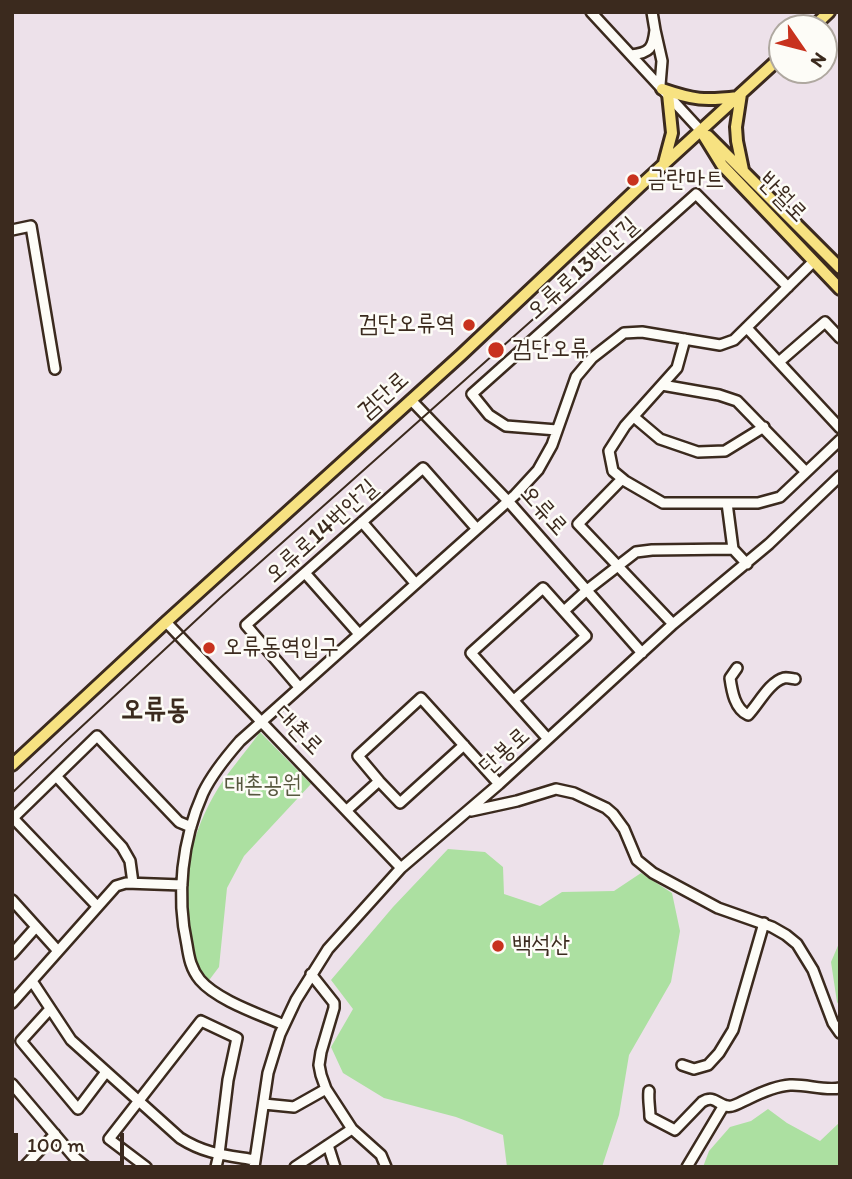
<!DOCTYPE html>
<html>
<head>
<meta charset="utf-8">
<style>
  body { margin:0 }
  #map { position:relative; width:852px; height:1179px; overflow:hidden; background:#ede1ea; font-family:Itim,sans-serif }
  canvas { display:block }
  .frame { position:absolute; inset:0; border:14px solid #3b2a1e; pointer-events:none }
  .north { position:absolute; left:768px; top:14px; width:70px; height:70px; box-sizing:border-box; background:#fdfcf7; border:2px solid #afa8a0; border-radius:50%; rotate:125deg; font-size:19px; font-weight:700; line-height:28px; text-align:center; color:#3b2a1e }
  .north::after { content:''; display:block; margin:auto; width:24px; height:32px; background:#c8321e; clip-path:polygon(50% 0,100% 100%,50% 72%,0 100%) }
  .scale { position:absolute; left:14px; top:1133px; width:110px; height:32px; box-sizing:border-box; border:4px solid #3b2a1e; border-top:0; padding-left:9px; font-size:21px; line-height:24px; white-space:nowrap; color:#3b2a1e; -webkit-text-stroke:5px #fdfcf7; paint-order:stroke }
</style>
</head>
<body>
<div id="map">
<canvas width="852" height="1179"></canvas>
<div class="frame"></div>
<div class="north">N</div>
<div class="scale">100 m</div>
</div>
<script>
const context = document.querySelector('canvas').getContext('2d');
context.lineJoin = 'round';
function fillPath(path, color) { context.fillStyle = color; context.fill(path, 'evenodd'); }
function strokePath(path, color, width, dash) { context.strokeStyle = color; context.lineWidth = width; context.lineCap = dash ? 'butt' : 'round'; context.setLineDash(dash || []); context.stroke(path); }
function write(font, color, halo, rows, align = 'center') {
  context.font = font + ' Itim,"Poor Story",sans-serif'; context.lineWidth = 5; context.setLineDash([]); context.textBaseline = 'middle'; context.strokeStyle = halo; context.fillStyle = color; for (const [text, x, y, turn = 0] of rows) {
    context.save(); context.translate(x, y); context.rotate((+turn || 0) * Math.PI / 180); context.textAlign = isNaN(turn) ? turn : align; if (halo) context.strokeText(text, 0, 0); context.fillText(text, 0, 0); context.restore();
  }
}
fillPath(new Path2D(`
  M260,732L311,784L244,856L227,888L219,967L207,983C195,966 193,953 189,933C180,887 190,838 213,797C225,775 245,753 260,732Z
  M448,849L485,852L503,867L504,894L540,906L562,892L614,891L641,873L672,893L680,931L671,982L629,1055L619,1115L602,1167H507L503,1135L456,1117L384,1098L343,1073L331,1047L353,1009L331,980L393,907Z
  M840,941V1007L837,1002L831,962Z
  M768,1109L787,1123L820,1141L840,1122V1167H703L709,1151L730,1127L751,1121Z`), '#ace0a1');
const minor = new Path2D(`
  M591,12L701,131
  M652,12L655,30
  M631,55C650,53 653,48 655,30L662,61L660,85
  M12,230L31,226L55,369
  M747,328L840,428
  M685,339L677,368L625,426L609,451L613,471L625,481L663,503H758L780,497L840,440
  M779,362L825,322L840,338
  M662,385L719,395L737,401L806,472
  M411,400L508,501L642,653
  M634,417L660,439L698,452L725,451L764,427
  M557,430L506,426L489,415L472,394L696,194L788,287
  M622,479L578,524L673,624
  M727,503L733,549
  M362,522L415,583
  M305,573L359,634
  M564,611L587,590L636,552L652,550L733,549L747,564
  M166,622L401,868
  M737,668L730,678C732,692 735,709 748,715C758,705 769,682 784,678C785,677 794,679 795,679
  M299,687L246,625L423,468L477,529
  M514,700L586,636L543,588L471,653L548,739
  M56,776L122,847L130,861L133,883
  M379,781L400,803L464,745
  M347,810L379,781L358,756L421,698L499,784
  M471,811L517,801L556,789L574,793L606,808L613,814L624,829L637,860L653,873L718,908L772,927L786,935L797,944L813,970L833,1023L840,1033
  M13,818L97,906
  M12,819L97,736L179,822L191,827
  M12,900L58,951
  M12,954L36,927
  M311,974L334,1003V1008L321,1052L319,1065L321,1075L326,1089L352,1129L381,1155L386,1167
  M32,981L71,1040L180,1138C205,1154 225,1155 255,1160
  M12,1003L116,886L126,883L182,885
  M50,1009L21,1041L78,1109L106,1072
  M284,1025C259,1014 217,1000 200,980C191,969 189,958 187,945C176,896 182,840 203,793C212,774 226,757 240,741L515,495L538,470L552,445L576,377L592,358L624,333L642,332L720,345L734,340L813,262
  M682,1065L694,1069L708,1065L719,1053L733,1030L764,923
  M12,1084L74,1157L86,1167
  M649,1091C648,1100 650,1108 650,1117L675,1130L702,1102C716,1093 719,1109 732,1106C737,1105 743,1101 748,1099C760,1093 776,1086 790,1085C807,1084 823,1091 840,1088
  M264,1104L294,1107L326,1089
  M328,1145L335,1167
  M24,1167L55,1134
  M146,1167L109,1139L201,1021L237,1038L228,1080L219,1154L216,1167
  M254,1167L268,1073L280,1034L296,1000L328,949L401,868L499,784L673,624L769,544L840,476
  M295,1167L352,1129
  M687,1167L724,1105`);
const major = new Path2D(`
  M812,28L829,12
  M662,89C694,100 704,101 738,97
  M741,94L736,127L737,141L743,170
  M701,131L722,165L840,289
  M708,136L840,268
  M664,163L672,133L668,94
  M12,765L166,622L461,355L640,186L782,56`);
strokePath(minor, '#3b2a1e', 14);
strokePath(major, '#3b2a1e', 16);
strokePath(minor, '#fdfcf7', 9);
strokePath(major, '#f7e281', 10);
strokePath(new Path2D(`
  M12,793L64,743L220,598L539,314`), '#3b2a1e', 2);
for (const [x, y, r, color] of [
  [633,180,7,"#c8321e"],
  [469,325,7,"#c8321e"],
  [496,350,9,"#c8321e"],
  [209,648,7,"#c8321e"],
  [498,946,7,"#c8321e"]
]) { const dot = new Path2D(); dot.arc(x, y, r, 0, 2 * Math.PI); context.fillStyle = color; context.fill(dot); strokePath(dot, '#fdfcf7', 2.5); }
write('24px', '#3b2a1e', '#fdfcf7', [
  ["금란마트",647,180],
  ["검단오류역",455,325,"right"],
  ["검단오류",512,350],
  ["오류동역입구",223,648],
  ["백석산",512,946]
], 'left');
write('24px', '#3b2a1e', '#fdfcf7', [
  ["반월로",782,198,46],
  ["오류로13번안길",583,269,-42],
  ["검단로",384,396,-42],
  ["오류로",543,511,48],
  ["오류로14번안길",322,532,-42],
  ["대촌로",298,731,46],
  ["단봉로",505,752,-42]
]);
write('24px', '#57583f', '#fdfcf7', [
  ["대촌공원",263,786]
]);
write('bold 28px', '#3b2a1e', '#fdfcf7', [
  ["오류동",155,711]
]);
</script>
</body>
</html>
